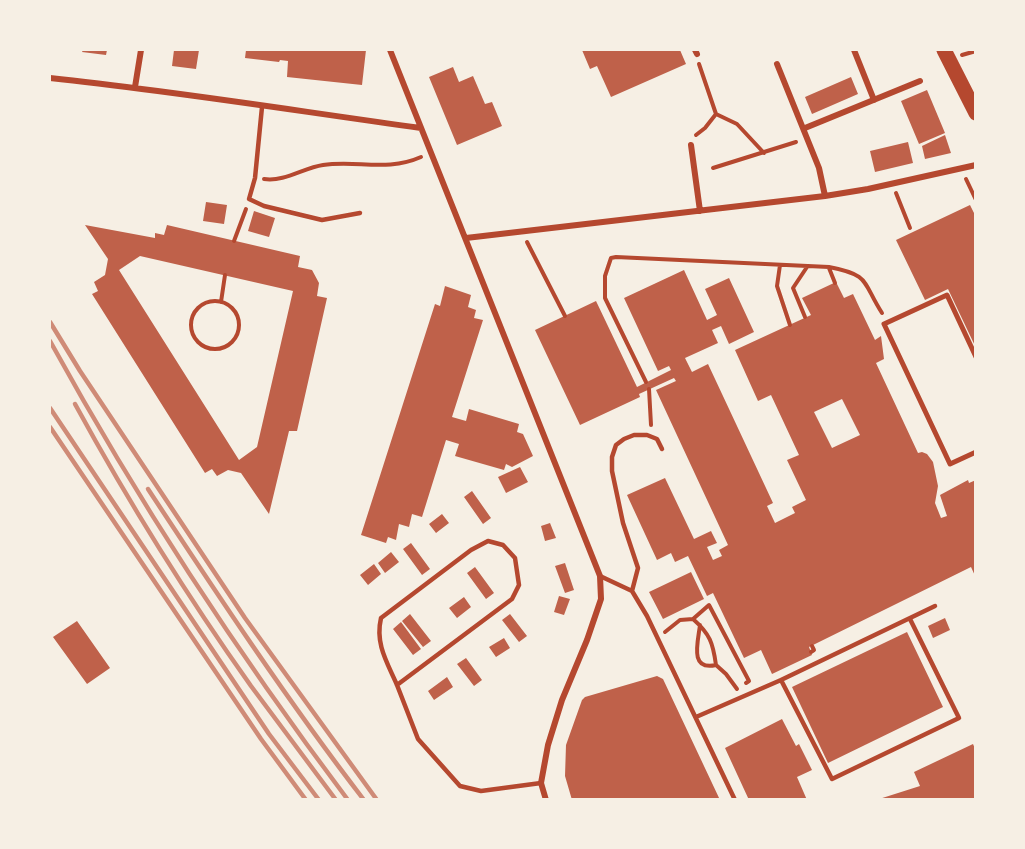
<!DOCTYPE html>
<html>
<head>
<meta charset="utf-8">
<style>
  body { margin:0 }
  #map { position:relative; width:1025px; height:849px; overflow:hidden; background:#f6efe4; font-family:Bitter,serif }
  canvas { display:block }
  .frame { position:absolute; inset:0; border:51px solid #f6efe4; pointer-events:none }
</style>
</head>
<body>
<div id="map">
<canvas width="1025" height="849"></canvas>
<div class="frame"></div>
</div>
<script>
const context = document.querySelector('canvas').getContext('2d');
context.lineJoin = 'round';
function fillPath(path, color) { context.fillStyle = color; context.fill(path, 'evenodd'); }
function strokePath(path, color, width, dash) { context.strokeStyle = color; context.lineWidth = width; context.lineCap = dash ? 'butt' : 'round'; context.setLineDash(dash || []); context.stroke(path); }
fillPath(new Path2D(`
  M83,50H107L106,55L82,52Z
  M174,50H199L196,69L172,66Z
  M246,50H366L362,85L287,77L288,61L280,60L279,62L245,58Z
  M582,50H680L686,64L611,97L597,66L590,69Z
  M453,67L459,82L473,76L485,104L492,102L502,126L457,145L429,77Z
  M851,77L858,94L812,114L805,97Z
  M927,90L945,133L919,144L901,101Z
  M945,135L951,153L925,159L922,146Z
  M908,142L913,163L875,172L870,151Z
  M206,202L227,205L224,224L203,221Z
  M970,205L976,217V348L948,289L925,300L896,240Z
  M254,211L275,218L269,237L248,231Z
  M85,225L155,238V233L164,235L167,225L300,256L298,267L312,270L319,283L317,296L327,298L297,431H289L269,514L241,473L228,470L217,476L212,469L205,473L92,294L98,291L94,282L105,275L108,259ZM140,256L293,291L257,447L239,460L119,270Z
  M684,270L707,320L717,315L705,289L729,278L754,332L729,344L721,326L712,330L718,343L685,358L692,372L708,364L773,503L767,506L775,523L795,513L792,507L806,500L787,460L799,455L771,395L758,401L735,350L811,315L802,298L836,282L844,298L853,294L875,340L881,336L884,359L876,363L918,453L922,452L927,454L933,462L938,486L935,503L941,518L947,516L940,495L968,480L969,483L976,480V578L971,567L809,647L812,655L772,674L761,650L744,658L713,593L707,596L688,556L675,562L671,553L657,560L627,495L665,478L694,539L711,531L717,543L707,547L713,560L722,556L719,550L728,545L656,390L676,381L674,378L639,394L640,397L580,425L535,330L596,301L637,387L671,370L669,366L658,371L624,298ZM842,399L860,435L832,448L814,412Z
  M445,286L471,295L468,307L476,310L474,318L483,320L452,417L466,421L469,409L519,424L517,432L523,434L533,456L512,467L506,464L504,470L455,456L459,444L446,440L422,517L412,514L409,527L399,524L396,540L388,537L386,543L361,535L435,304L440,306Z
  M520,467L528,482L506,493L498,477Z
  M472,491L491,518L483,524L464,497Z
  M442,514L449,523L436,533L429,524Z
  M550,523L556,538L545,541L541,526Z
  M411,543L430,569L422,575L403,549Z
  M391,552L399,562L385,573L378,563Z
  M565,563L574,590L565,593L555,566Z
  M374,564L381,574L368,585L360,575Z
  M475,567L494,593L486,599L467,573Z
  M691,572L704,599L663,619L649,592Z
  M559,596L570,599L564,615L554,612Z
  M464,597L471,607L457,618L449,608Z
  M410,614L431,641L423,647L402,621Z
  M510,614L527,636L519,642L502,620Z
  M945,618L950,630L933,638L928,626Z
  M77,621L110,668L87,684L53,637Z
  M401,622L421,649L413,655L393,629Z
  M907,632L943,707L828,763L792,687Z
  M504,638L510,648L496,657L489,647Z
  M466,658L482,680L474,686L457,664Z
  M657,676L663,679L720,800H572L565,776L566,745L582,700L585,697Z
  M447,677L453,687L434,700L428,691Z
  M782,719L796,746L799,744L812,770L797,777L807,800H749L725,748Z
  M973,744L976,751V800H876L920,786L914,772Z`), '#bf614a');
strokePath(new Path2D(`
  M962,55L976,51
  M699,64L716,114
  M716,114L737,124L764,153
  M696,135L705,128L716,114
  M713,168L796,142
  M264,179C285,182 303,168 323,165C357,160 387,172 421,157
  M966,179L976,200
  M896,193L910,228
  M234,241L246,209
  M527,242L565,316
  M780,265L777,286L790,325
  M829,268L835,283
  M191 325a24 24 0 1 1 48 0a24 24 0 1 1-48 0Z
  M221,302L225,275
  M805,317L793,288L807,267
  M646,382L605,298V276L611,258L616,257L829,267C871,275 862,282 882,313
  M649,389L651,425
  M693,619L709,605L749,681L746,683
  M700,625C698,642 689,671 716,665
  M665,632L680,620L693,619C710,634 713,643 716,665L726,674L737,689
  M811,652L814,650L812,646`), '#b5482f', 4);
strokePath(new Path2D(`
  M262,107L255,178L249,199L264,206L322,220L360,213
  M488,541L503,545L515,558L519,585L512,599L397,685C387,662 375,644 381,618L471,550Z
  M600,576L632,591L647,616L735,800
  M632,591L638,568L623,523L612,471V457L616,445L624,439L634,435H647L657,439L662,449
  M781,680L832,779L959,718L910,619
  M397,685L418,739L460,786L481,791L541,783
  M696,717L781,680L935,606`), '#b5482f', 4.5);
strokePath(new Path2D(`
  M976,357L947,295L884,324L950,464L976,452`), '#b5482f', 5);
strokePath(new Path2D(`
  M390,50L600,576L601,599L587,640L562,700L548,745L541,783L546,800
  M695,50L697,54
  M854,50L874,100
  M777,64L819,168L825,196
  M50,78C174,91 297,111 421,128
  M135,87L141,50
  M805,128L920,81
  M691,145L700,211
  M466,238L825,196L868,189L976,165`), '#b5482f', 6);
strokePath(new Path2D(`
  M944,50L976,113`), '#b5482f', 15);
strokePath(new Path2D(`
  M50,322L80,371L245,618L377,800
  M50,341C138,501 238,654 348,800
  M75,404C128,501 187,596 251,686C279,724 308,762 336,800
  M50,408L269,734L319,800
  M50,427L261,739L306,800
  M148,489C217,594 287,700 364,800`), '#cf8b77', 4.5);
</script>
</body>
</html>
